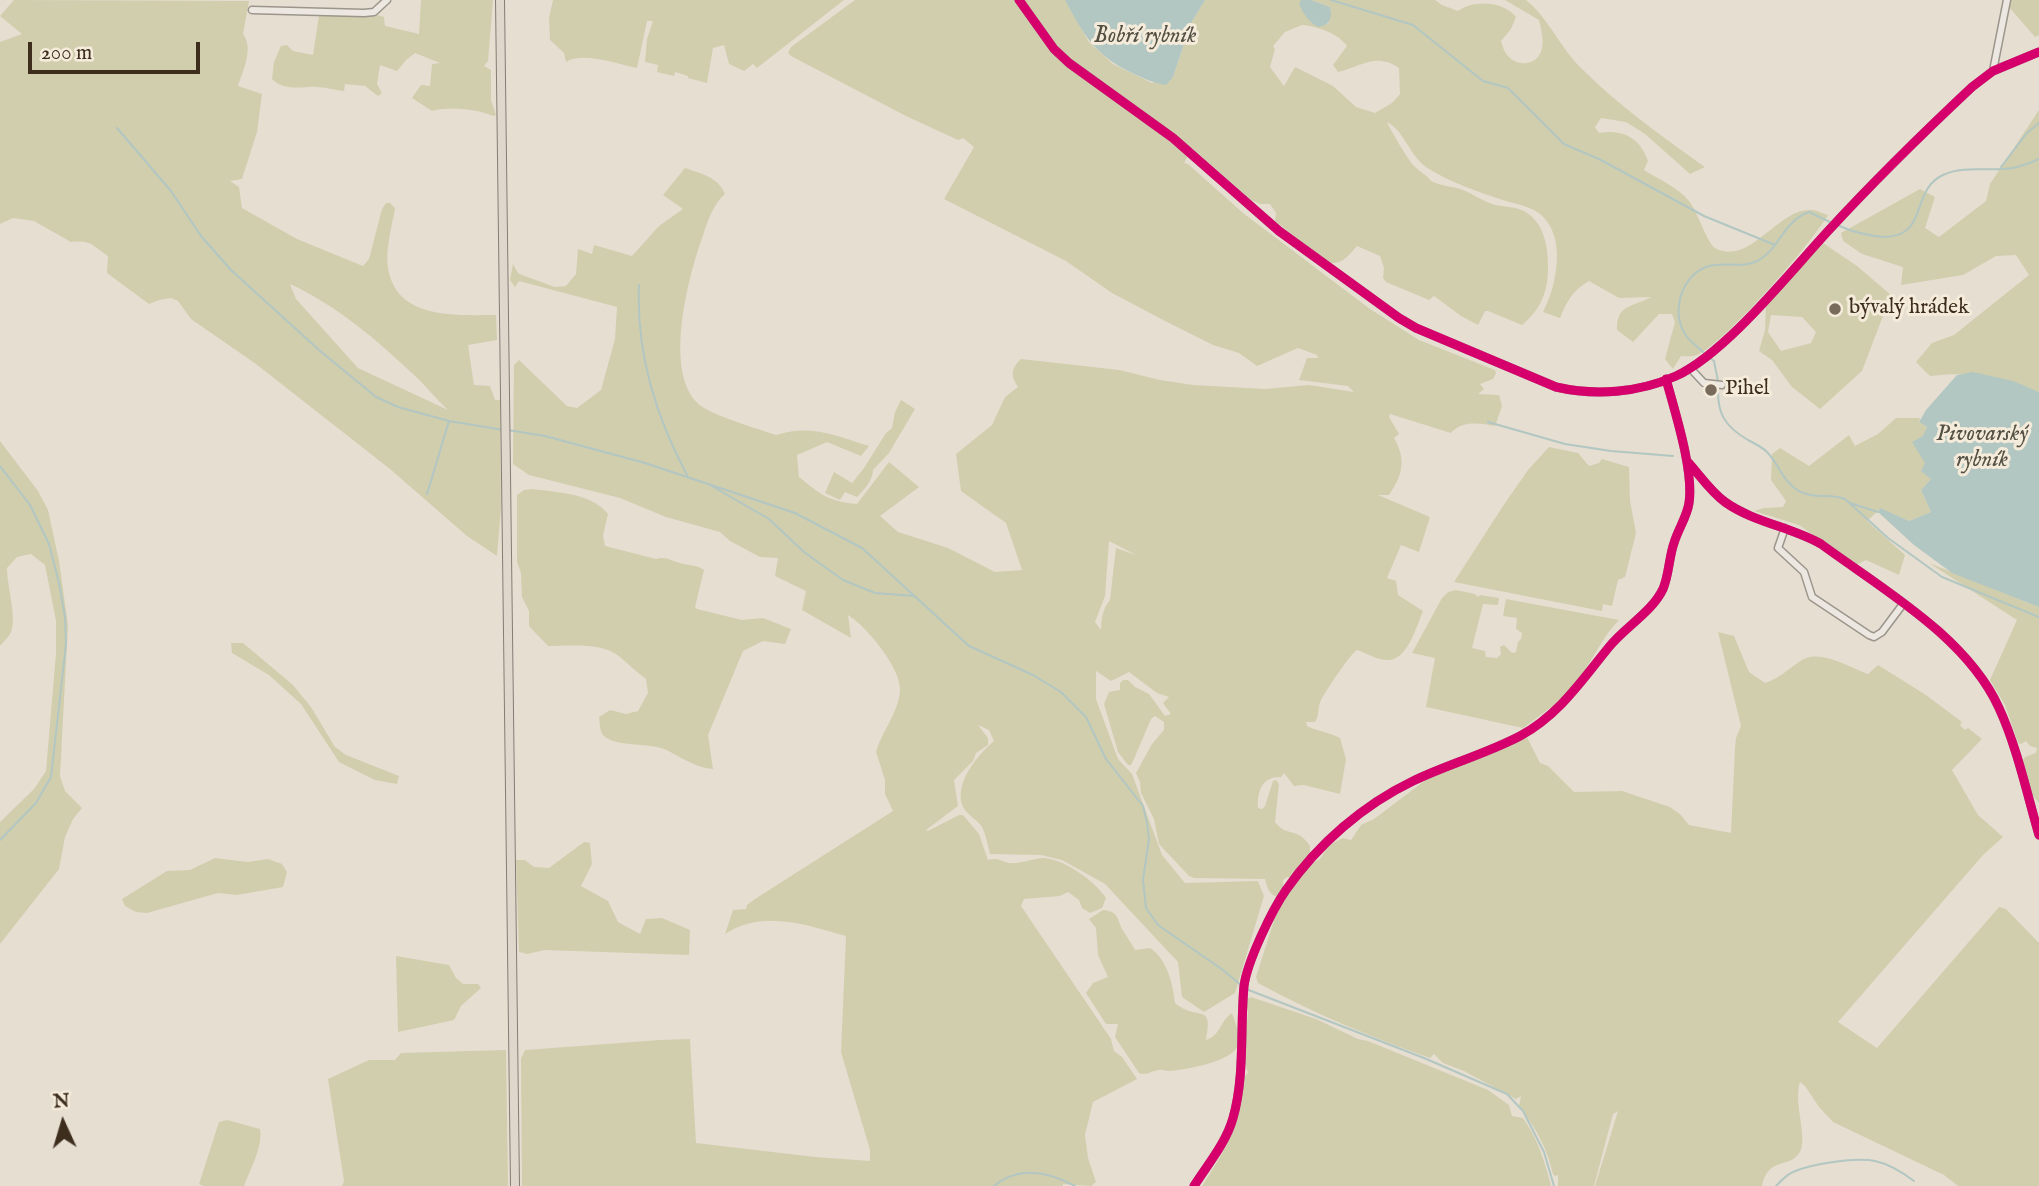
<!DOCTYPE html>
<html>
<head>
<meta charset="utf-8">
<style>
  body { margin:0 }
  #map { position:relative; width:2039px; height:1186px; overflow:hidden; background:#e6ded1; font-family:"IM FELL English",serif }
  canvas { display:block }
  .north { position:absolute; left:28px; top:1088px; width:70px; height:70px; -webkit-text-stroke:5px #f5ebdb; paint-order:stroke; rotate:356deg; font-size:19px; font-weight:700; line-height:28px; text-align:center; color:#3d2d1d }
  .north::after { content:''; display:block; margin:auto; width:24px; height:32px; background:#3d2d1d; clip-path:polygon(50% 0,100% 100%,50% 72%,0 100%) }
  .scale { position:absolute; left:28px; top:42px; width:172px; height:32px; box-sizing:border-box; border:4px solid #3d2d1d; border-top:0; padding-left:9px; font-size:21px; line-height:24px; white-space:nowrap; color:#3d2d1d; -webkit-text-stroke:5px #f5ebdb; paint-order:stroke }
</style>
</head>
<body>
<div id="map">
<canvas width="2039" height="1186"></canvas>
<div class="north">N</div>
<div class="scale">200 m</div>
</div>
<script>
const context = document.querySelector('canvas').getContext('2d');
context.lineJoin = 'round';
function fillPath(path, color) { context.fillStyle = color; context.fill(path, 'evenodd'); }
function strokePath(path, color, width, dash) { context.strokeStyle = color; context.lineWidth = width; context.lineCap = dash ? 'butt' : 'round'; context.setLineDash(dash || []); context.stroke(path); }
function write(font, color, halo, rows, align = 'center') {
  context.font = font + ' "IM FELL English",serif'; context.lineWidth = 6; context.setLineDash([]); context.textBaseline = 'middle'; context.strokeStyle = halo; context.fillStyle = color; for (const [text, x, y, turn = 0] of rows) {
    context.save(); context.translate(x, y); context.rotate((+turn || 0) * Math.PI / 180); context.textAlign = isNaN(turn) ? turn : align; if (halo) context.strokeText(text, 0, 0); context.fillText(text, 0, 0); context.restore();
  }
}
fillPath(new Path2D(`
  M14,0L249,1L243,34C254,48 243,71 238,86L262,94L257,132L242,179L230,181L239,187L242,208L297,239L363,266L369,259L382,209L386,203H390L395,208C392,227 384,253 389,273C400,320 458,315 496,315L497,340L468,345L474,385L490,386L495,400H500L501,508L497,556L467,536L390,469L256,364L191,319L178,301L171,298L159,300L149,304L107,273L108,256C91,245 92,240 71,242L34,221L13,218L0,224V42L22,34L0,16ZM290,284C336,305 377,340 414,375C426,386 436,399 448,410L358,368L296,299Z
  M421,0H493L488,61L484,66L491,70V100L496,115L493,116C476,109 450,106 432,111L412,98L421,85L430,86L432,64L440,63L415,53L406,60L397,71L380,65L377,84L382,93L378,96L365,86L345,84L344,91C333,90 320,86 309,87C297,88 281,89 272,79L274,62L281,46L287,45L293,51L313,55L319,15H377L384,17L385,26L419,34Z
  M553,0H844L757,68L753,64L744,71L729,64L724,45L713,48L707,83L688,78V76L675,72L674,76L657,72L658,65L645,62L647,39L653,21H647L637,68C617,64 582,51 566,62L564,53L550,40L549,18Z
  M855,0H1065L1089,42L1113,64L1152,83L1173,77L1191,23L1205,0H1301L1300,3L1328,24L1331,12L1330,7L1311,0H1435L1442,5L1458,11C1472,0 1503,0 1516,17L1511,29L1501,41C1503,47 1504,52 1508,56C1519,68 1539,65 1542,48C1544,40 1541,29 1539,20L1505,0H1526C1547,17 1559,44 1577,64C1615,103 1661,136 1705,167L1690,174L1645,134L1626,122L1601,118L1595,127L1599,133C1623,129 1640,138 1648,161L1644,170C1658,179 1679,188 1689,201C1697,210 1707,243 1715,248C1750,267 1778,207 1812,210C1817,210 1823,214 1828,215C1811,244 1726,342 1697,355C1692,357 1686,356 1681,356L1673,369L1665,359L1675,322L1672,314H1659L1633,342L1617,330C1616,304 1634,307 1651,297L1619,298L1589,281C1573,290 1567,301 1560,318L1543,312C1559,283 1569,223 1529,208C1521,204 1511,203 1503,200C1478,192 1452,183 1429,169C1410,158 1405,131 1387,122C1390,129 1408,160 1414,166C1420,172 1426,174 1431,181C1439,185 1448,186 1457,188C1469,191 1480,200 1492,204C1502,207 1514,206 1524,211C1545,223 1548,247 1548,268C1548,293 1540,310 1522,325L1488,311H1485L1478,325L1461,316L1434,296L1429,300L1386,282L1383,278L1384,268L1380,256L1357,246C1348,256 1342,266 1327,262L1275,221L1276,213L1270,204H1260L1251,200L1192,148L1184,163L1188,164L1243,213L1370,309L1419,340L1495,370L1496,373L1493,379L1480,384L1484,389L1478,394L1499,395L1502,406L1495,426C1480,423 1462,420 1451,433L1390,414L1389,417L1399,434L1394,438C1407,460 1402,476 1389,495H1378L1430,517L1419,552L1401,545L1387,578L1396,581L1398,595L1423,611C1417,625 1408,659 1389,660C1379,661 1366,653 1357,650C1351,653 1325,692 1321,700C1317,708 1320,715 1315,722H1306L1307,726C1317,731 1329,732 1340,738L1346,759L1340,794L1304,785L1294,786L1284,773L1281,777C1262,776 1257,792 1258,808L1262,809L1265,806L1273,781L1276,780L1279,784L1275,822C1287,838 1297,826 1310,846V856L1292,878L1287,877L1283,880V889L1278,897C1269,895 1267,887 1265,879L1194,878L1189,876L1159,844L1154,819L1141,793L1140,782L1136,773L1152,744L1164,730V722L1155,716L1151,719L1134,759L1131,765H1128L1118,752L1104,704L1109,692L1120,690V683L1123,680H1128L1135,687L1149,694L1165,716L1171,714L1163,703L1169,697L1157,693L1129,672L1111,681L1096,671V699L1118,759L1132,774L1162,855L1185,883L1258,881L1264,896L1235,993L1204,1012L1182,997L1178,962L1105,884L1062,860L1041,855L990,854C988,846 986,835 982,827C978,820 967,815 963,807C953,783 978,755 994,741L989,730L978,725L988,738V745L976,753L973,761L954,780L958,806L926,830L928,831L959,815H963L979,834L988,860C999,857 1000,861 1009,863C1019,864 1032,859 1042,858C1063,858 1095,881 1106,898L1102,908L1090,913L1082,908L1079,900L1068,892L1060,896L1024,899L1021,906L1111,1039L1114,1051L1122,1057L1137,1079L1093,1102L1085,1135L1088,1158L1096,1182L1091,1186L1063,1184V1186H522L521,1059L525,1050L660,1040L690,1039L696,1143L815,1157L870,1161V1150L841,1052L846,936C806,925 763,909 725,934L733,910L746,909L747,905L755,899L893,811L885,794V780L876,752C882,731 899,712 900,690C901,668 866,626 848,615L851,638L802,610L806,591L775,576L778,558L760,557L730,541L720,532L666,517L620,498L529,475L513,464L514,365L519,360L567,406L577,408L601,390L615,339L617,307L519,281L515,287L510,280L513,264L518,273L522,275L555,287L566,286L576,274L578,249L592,254L594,245L632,256L659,226L683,209L663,195L685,168C702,174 718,177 725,194C711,206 707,225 701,241C688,279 662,376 701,406C715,416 758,429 776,435C813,424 835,436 869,446L861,456L827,442L797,455L799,477C820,494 829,502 857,504L889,462L919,487L880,516L898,532L948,548L995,572L1022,570L1006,523L961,491L956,454L992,425L1005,397L1018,387C1010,376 1011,368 1021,359L1119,370L1160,380L1193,385L1265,389L1309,385L1354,392L1348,386L1299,380L1307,358H1318L1317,355L1298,348L1257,366L1239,353L1213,345L1167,322L1112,293L1066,261L944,199L974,147L963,138L958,140L906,116L791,56L788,53L791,47ZM1302,25C1317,26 1339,34 1347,46L1333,65L1338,72C1361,67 1375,52 1399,68L1400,94L1392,103L1375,113L1356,107L1333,86L1295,67L1284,86L1270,67L1275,49L1273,46L1285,32ZM1109,541L1136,555L1116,548L1110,600C1103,608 1101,619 1101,630L1095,622L1105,596Z
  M2011,0H2039V35L2035,37L2009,7Z
  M2039,110V392C1996,375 1976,371 1930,376L1916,362L1932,343L1954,335L2029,275L2016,255L1996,256L1963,275L1901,285L1903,267L1862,254L1843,241L1841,233L1920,189L1935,197L1925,228L1939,237L1986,201L1990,184Z
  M1823,243L1857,266L1891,295L1862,371L1820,409L1792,387L1772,360L1759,351L1765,330L1766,306ZM1771,315L1802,317L1816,332L1811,343L1781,351L1768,332Z
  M901,400L915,409L889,453L873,470C873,480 864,490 857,497L845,492L840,500L825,493L834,472L852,483L864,468L886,433L892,428L895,412Z
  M1896,418H1920L1919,422L1927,427C1921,444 1925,462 1931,479L1921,490L1931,512L1909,521L1880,509L1867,521L1905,555L1899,575L1866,560L1856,565L1799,525L1754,511L1764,508L1783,507L1786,501L1771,480L1772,454L1780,448L1809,466L1849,435L1855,446L1878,434Z
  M0,441L38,491L48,510L59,561L68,625L60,776L65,791L82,808L73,819L65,837L59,869L0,944V822L34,789L46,771L56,653V621L45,565L31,554L17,557L7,568C7,586 17,617 11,632C9,637 3,642 0,646Z
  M1549,447L1578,453L1589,466L1599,463L1602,459L1629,467L1630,501L1636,533L1625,577L1618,580L1612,606L1603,604L1602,611L1454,582L1503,506L1528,470Z
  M531,489C556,492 592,493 608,514L603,536L605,546L656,559C667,556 671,561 680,563C690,566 695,564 704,570L695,607L697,609L742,620L763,618L791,629L785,644L763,641L743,651L708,735L713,769C695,768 680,756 664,749C649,743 619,747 605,737C599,732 600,724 599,717L610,710L626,714L638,711L648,693L646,679C637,672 629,665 620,657C603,642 569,646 548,646L529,626V611L522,597L521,573L517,562V495L524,490Z
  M1929,563L2039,607V803L2031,793L2021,764L2025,757L2036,753L2037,748L2030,746L2026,741L2021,744L2018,743L2005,705L1990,680L2017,620Z
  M1456,590L1475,594L1478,597L1480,595L1499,598L1498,605L1483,604L1472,648L1485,651L1486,657L1497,658L1501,654L1500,647L1504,645L1512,653L1516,652L1518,642L1521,639L1522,633L1516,629L1517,618L1503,616L1506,599L1619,620C1602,637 1593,660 1578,680C1563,700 1543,713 1523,728L1426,707L1435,658L1412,653L1442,598L1448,592Z
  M1718,632L1734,636L1749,672L1765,683C1780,678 1787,670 1799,662C1818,647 1848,667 1868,674L1878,665L1926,695L1962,722L1960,725L1965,730L1968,728L1982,739L1952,770L1978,815L2003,837L1983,855L1838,1022L1877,1048L1999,907L2006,909L2039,943V1186H1958L1944,1175L1833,1122L1819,1107L1805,1086L1800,1082C1793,1102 1808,1138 1800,1152C1790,1169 1768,1156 1762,1186H1595L1618,1111L1613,1114L1594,1186H1558V1175L1555,1176L1553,1174C1546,1145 1536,1129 1519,1106L1521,1096L1516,1099L1464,1071L1443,1063L1434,1054L1430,1058C1371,1037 1313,1013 1258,983L1256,977L1278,908L1290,888L1314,862L1320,859L1329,845L1343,838L1351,840L1361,825L1374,819L1427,779L1527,737L1540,763L1548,766L1574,792L1622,791L1670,807L1681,815L1689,825L1731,833L1735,748L1736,738L1741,726Z
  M231,643H243L293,685L311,707L335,747L346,755L399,776L397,784L375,780L339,762L301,704L269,675L232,653Z
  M584,842L590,843L592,864L581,886L608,901L618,922L640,934L646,919L662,918L690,930L689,955L545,950L527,954L519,952L516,860H525L534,867L549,868Z
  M215,858L248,862L268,859L282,864L287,872L283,887L237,895L218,893L147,913L136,912L125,906L122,899L167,871L190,870Z
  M1103,910C1118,911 1117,918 1122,929C1126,936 1131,942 1135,950L1150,948C1167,959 1173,984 1175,1003C1197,1022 1214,1001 1206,1040C1220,1036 1221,1020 1232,1013C1235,1022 1241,1036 1238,1045C1234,1061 1185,1070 1170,1071C1166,1071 1163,1069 1159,1070C1150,1071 1148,1076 1139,1073L1115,1037L1118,1024H1106L1086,993L1093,983L1108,977L1098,955L1096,928L1089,919Z
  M396,956L449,965L456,978L463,984H478L481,988L461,1006L454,1020L398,1032Z
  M1251,997L1316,1019L1358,1039L1368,1041L1488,1090L1509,1105L1512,1116L1523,1118C1538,1139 1545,1162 1551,1186H1202C1215,1165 1232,1141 1237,1116C1240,1102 1237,1082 1248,1073L1244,1058L1248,1012L1245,1000Z
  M506,1050L508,1186H342L344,1181L328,1079L369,1060H395L401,1053Z
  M227,1120L260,1129C263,1147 250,1170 244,1186H203L199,1184L219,1122Z`), '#d1ceae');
fillPath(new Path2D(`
  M1065,0H1205L1191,23L1173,77L1166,85C1152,83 1143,78 1130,72C1094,54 1084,35 1065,0Z
  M1301,0H1311L1330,7C1333,18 1329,26 1318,27C1308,21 1303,14 1299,3Z
  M1973,372L2013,381L2039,392V607L1952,573L1914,545L1878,512L1880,508L1909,521L1931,512L1921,490L1931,479L1921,471L1925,463L1912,442L1923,436L1927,427L1919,422L1926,410L1957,375Z`), '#b2c6c2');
strokePath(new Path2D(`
  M1331,0L1413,25L1483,81L1508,88L1564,144L1601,160L1704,216L1775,245
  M117,128L171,191L201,236L231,270L319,350L376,397L398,407L449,421L503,430
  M2001,167L2026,134L2039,123
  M1837,225C1853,232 1867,236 1884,237C1929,237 1910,190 1943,175C1964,165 1990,172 2013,168C2022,166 2031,163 2039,159
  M639,285C636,351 656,417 687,475
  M1703,352C1698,347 1691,342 1687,337C1670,315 1680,277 1706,267C1723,260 1742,270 1759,260C1781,247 1783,221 1809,212L1832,223
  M1711,359L1714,361L1718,381
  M1718,386C1717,413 1724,426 1748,440C1754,443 1762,447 1767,452C1778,463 1783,481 1797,490C1813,500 1829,493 1845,499L1888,538L1942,577L2039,617
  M1488,422L1565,444L1611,451L1673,456
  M508,430L545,436L645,463L795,513L862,548L969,646L1033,675L1061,692L1086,717L1106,759L1143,806L1147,823L1149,839L1143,880L1146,908L1158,925L1223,970L1242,986
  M0,466L30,505L49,544L59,583L65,617L66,644L51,777L36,803L0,840
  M710,485L769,519L804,552L843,580L875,593L915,596
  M427,494L449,421
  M1850,503L1878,512
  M1246,989L1424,1058L1507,1094L1523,1111L1544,1152L1554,1186
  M994,1186C1019,1165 1049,1172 1075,1186
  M1776,1186C1781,1181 1786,1175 1793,1172C1810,1164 1856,1157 1875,1161C1889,1164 1902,1172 1914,1181`), '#b2c6c2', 2);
const minor = new Path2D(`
  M1019,0L1054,49L1069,63L1173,138L1279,231L1399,318L1416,328L1556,387C1595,396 1638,393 1676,376C1726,353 1790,272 1829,230C1875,180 1923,133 1972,87L1993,71L2039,52
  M252,10L364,13L374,12L387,0
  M1993,71L2007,0
  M1690,368L1704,383L1722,385
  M1687,461C1699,474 1710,491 1725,502C1753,522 1791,527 1821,544C1882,589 1967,637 1999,708C2017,747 2027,794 2039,835
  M1785,528L1778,548L1804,572L1812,597L1869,635L1874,637L1882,632L1903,604
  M1194,1186C1208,1164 1226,1143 1233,1118C1245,1076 1240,1029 1244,986C1247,962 1272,910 1286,890C1318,844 1363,805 1413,781C1448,764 1486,754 1520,736C1559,715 1582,680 1609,647C1625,627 1652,612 1663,589C1669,575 1669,557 1674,543C1678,529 1687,517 1689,503C1694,471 1675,412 1666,379`);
const major = new Path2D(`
  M500,0L515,1186`);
strokePath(minor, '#9c958c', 9);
strokePath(major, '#847d74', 10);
strokePath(minor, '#ece7e0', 6);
strokePath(major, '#dfd7cb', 8);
strokePath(new Path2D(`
  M1019,0L1054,49L1069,63L1173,138L1279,231L1399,318L1416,328L1556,387C1595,396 1638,393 1676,376C1726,353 1790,272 1829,230C1875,180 1923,133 1972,87L1993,71L2039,52
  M1687,461C1699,474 1710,491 1725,502C1753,522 1791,527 1821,544C1882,589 1967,637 1999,708C2017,747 2027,794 2039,835
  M1194,1186C1208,1164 1226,1143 1233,1118C1245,1076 1240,1029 1244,986C1247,962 1272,910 1286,890C1318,844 1363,805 1413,781C1448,764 1486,754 1520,736C1559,715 1582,680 1609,647C1625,627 1652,612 1663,589C1669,575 1669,557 1674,543C1678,529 1687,517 1689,503C1694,471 1675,412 1666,379`), '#d6006c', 9);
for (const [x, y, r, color] of [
  [1835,309,7,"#786b5c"],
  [1711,390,7,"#786b5c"]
]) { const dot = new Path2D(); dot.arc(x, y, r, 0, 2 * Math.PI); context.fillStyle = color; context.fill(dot); strokePath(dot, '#f5ebdb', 2.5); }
write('21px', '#3d2d1d', '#f5ebdb', [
  ["bývalý hrádek",1849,309],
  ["Pihel",1725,390]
], 'left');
write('italic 23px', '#545144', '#f5ebdb', [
  ["Bobří rybník",1145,37],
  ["Pivovarský",1982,435],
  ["rybník",1982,461]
]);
</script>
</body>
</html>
